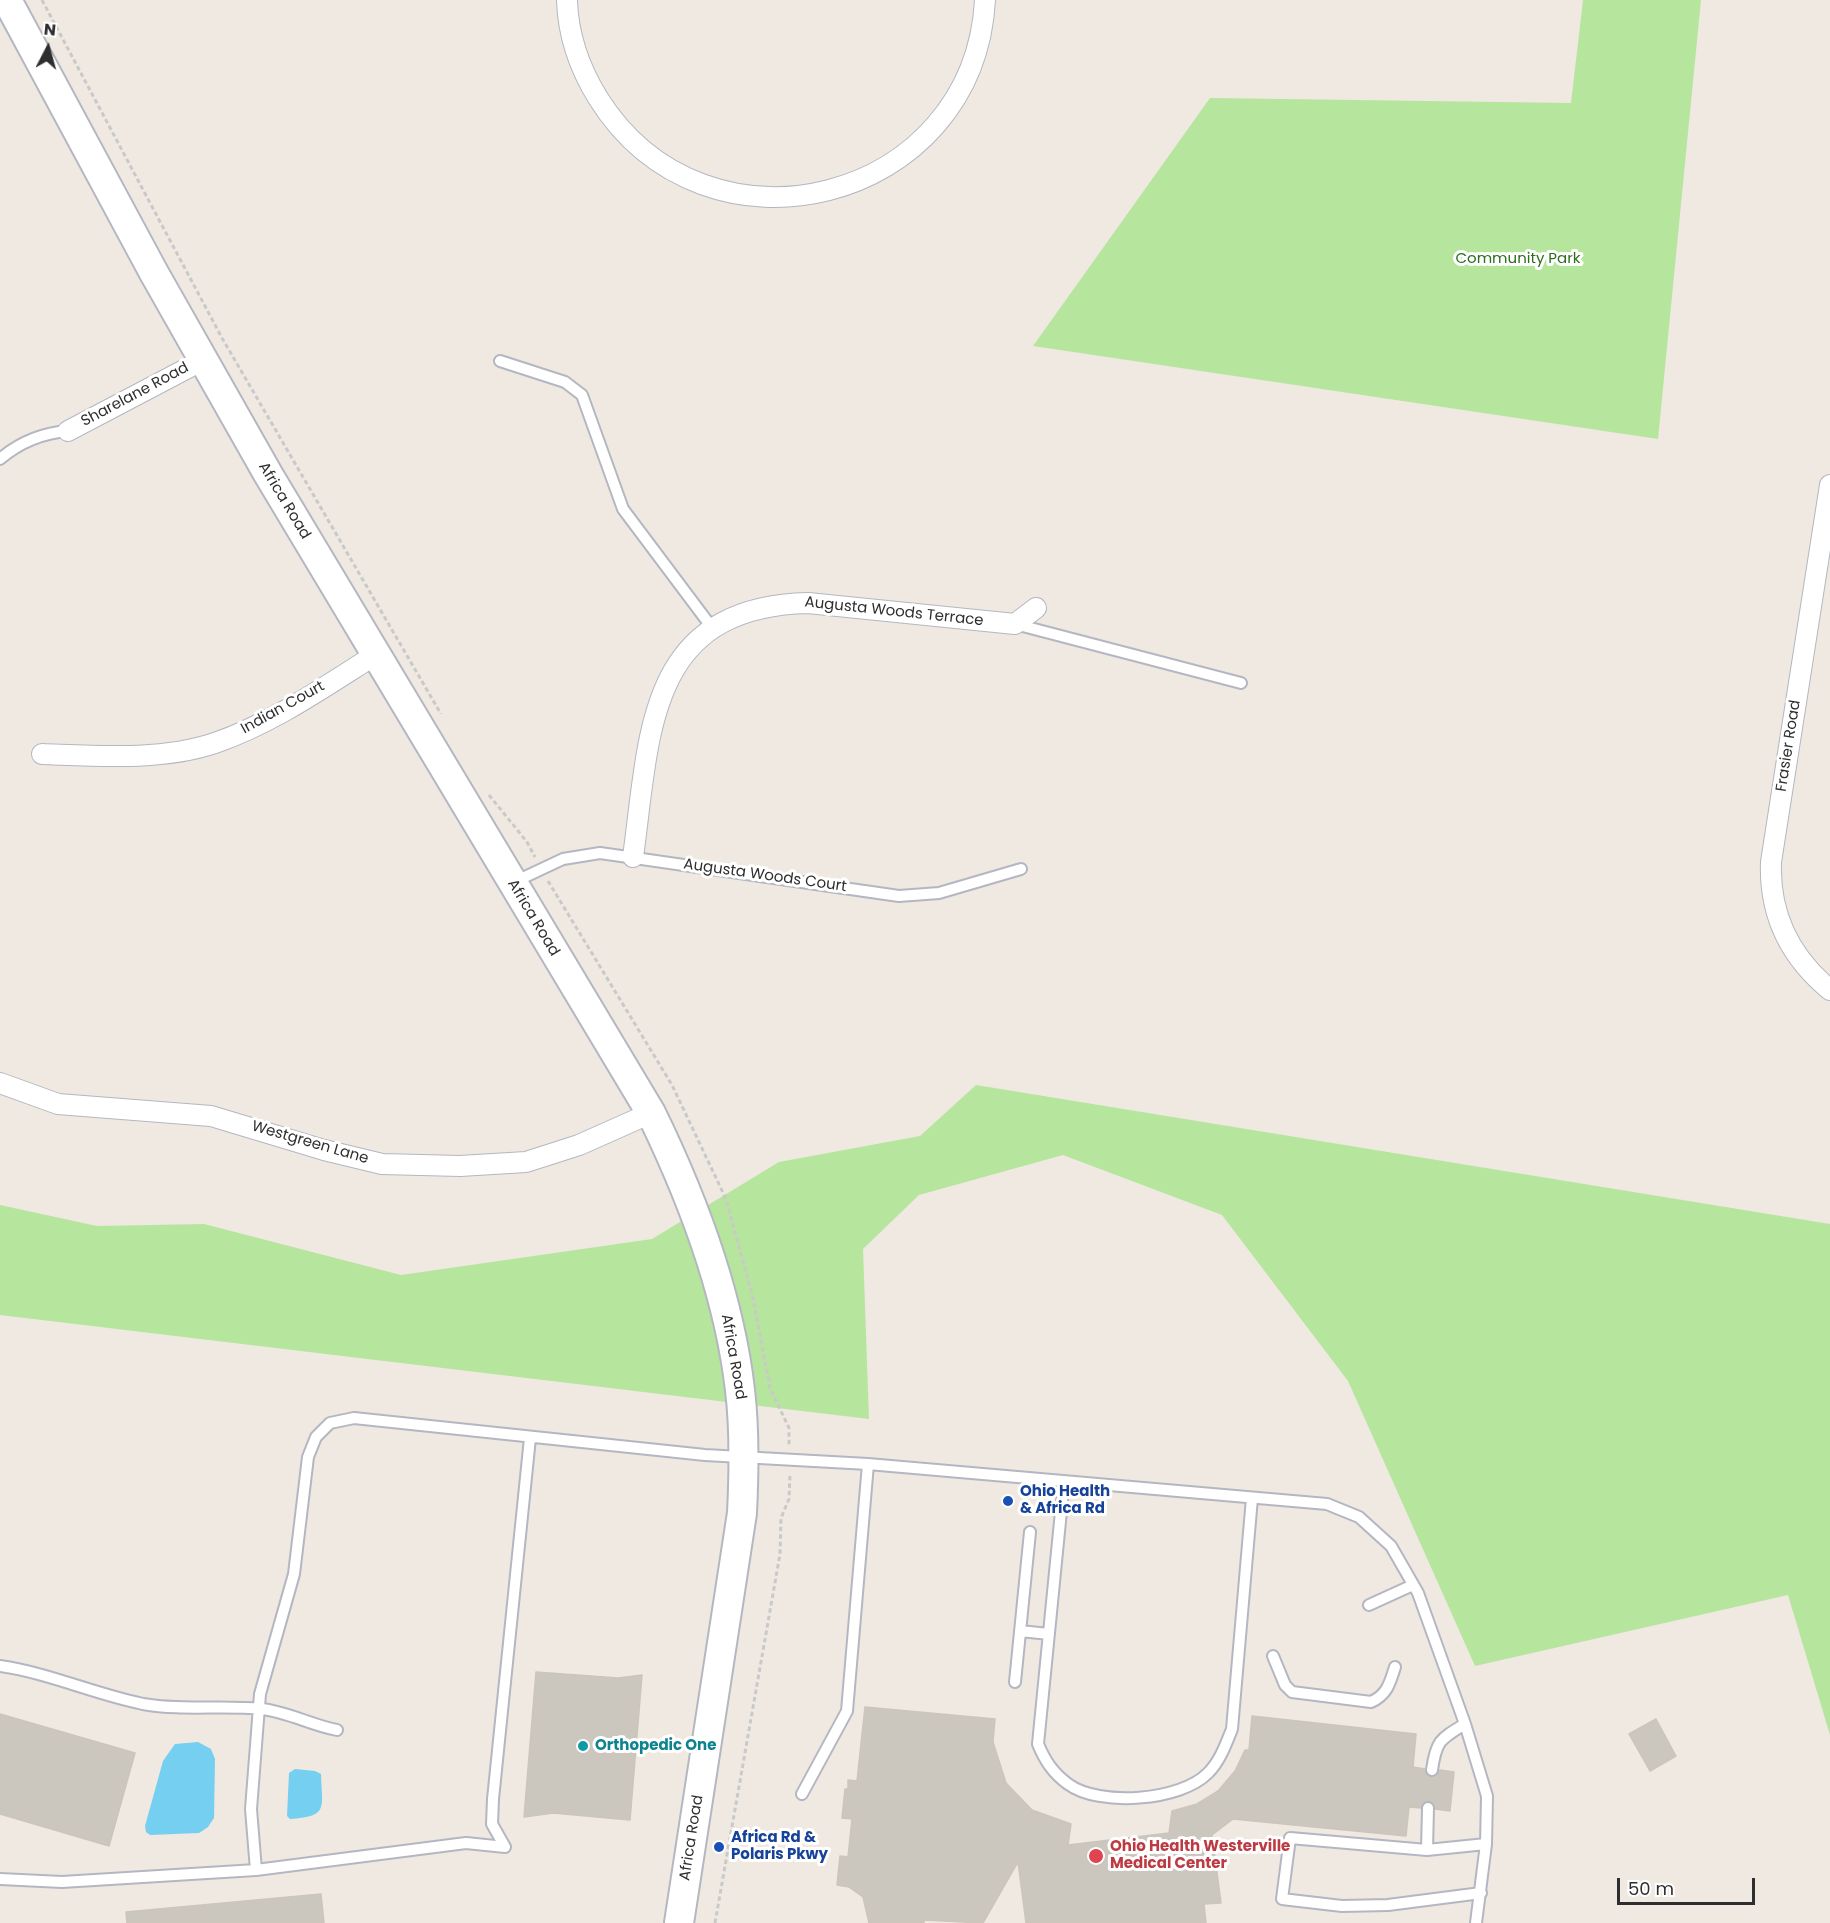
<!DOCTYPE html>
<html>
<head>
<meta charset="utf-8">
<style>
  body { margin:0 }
  #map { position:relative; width:1830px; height:1923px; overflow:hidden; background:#efe9e1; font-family:Poppins,sans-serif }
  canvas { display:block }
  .north { position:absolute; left:18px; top:18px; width:60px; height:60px; -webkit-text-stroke:4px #fff; paint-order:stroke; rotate:6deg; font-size:16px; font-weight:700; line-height:24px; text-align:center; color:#2e2e2e }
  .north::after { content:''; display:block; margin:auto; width:21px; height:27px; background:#2e2e2e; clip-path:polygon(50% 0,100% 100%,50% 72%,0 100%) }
  .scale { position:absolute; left:1617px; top:1878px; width:138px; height:27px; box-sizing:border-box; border:3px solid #2e2e2e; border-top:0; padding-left:8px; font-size:18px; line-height:21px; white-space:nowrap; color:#2e2e2e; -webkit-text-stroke:4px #fff; paint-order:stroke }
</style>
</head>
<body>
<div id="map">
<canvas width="1830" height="1923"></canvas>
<div class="north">N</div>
<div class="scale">50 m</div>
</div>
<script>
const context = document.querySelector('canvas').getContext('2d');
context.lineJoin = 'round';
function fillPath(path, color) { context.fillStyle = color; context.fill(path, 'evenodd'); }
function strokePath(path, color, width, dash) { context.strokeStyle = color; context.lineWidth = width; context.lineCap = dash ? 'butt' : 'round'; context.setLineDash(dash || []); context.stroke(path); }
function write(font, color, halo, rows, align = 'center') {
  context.font = font + ' Poppins,sans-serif'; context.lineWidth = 6; context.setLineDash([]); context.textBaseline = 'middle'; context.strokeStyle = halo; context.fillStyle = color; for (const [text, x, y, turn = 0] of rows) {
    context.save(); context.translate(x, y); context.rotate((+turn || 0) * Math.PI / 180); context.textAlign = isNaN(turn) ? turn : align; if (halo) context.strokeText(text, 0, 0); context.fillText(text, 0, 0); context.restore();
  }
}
fillPath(new Path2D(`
  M1583,0H1701L1658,439L1033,346L1210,98L1571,103Z
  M976,1085L1830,1224V1735L1788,1595L1475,1666L1348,1381L1222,1215L1063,1155L919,1195L863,1249L869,1419L0,1315V1205L97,1226L204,1224L401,1275L652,1239L779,1162L920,1136Z`), '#b6e59e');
fillPath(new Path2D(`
  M198,1742L211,1749L215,1759L214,1818L208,1827L199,1833L150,1835L146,1832L145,1826L163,1761L175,1744Z
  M295,1769L315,1771L321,1774C322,1809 329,1816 290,1819L287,1816L289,1773Z`), '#75cff0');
const building = new Path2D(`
  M536,1672L618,1678L642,1675L630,1820L553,1813L524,1817Z
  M865,1707L995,1719L993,1742L1006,1783L1032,1810L1071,1824L1068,1845L1169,1833L1172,1811L1197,1804L1218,1791L1235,1771L1245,1750H1249L1252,1716L1416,1734L1413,1767L1425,1769L1427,1775L1431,1777L1437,1775L1440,1770L1454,1772L1450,1811L1435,1809L1434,1804L1429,1801L1424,1802L1421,1808L1409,1807L1406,1836L1233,1819L1212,1835L1221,1903L1204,1904L1206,1923H1026L1018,1862L983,1923L924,1920V1923H869L863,1897L849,1887L837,1885L840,1856L848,1857L852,1819L842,1818L845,1789H848V1780L857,1781Z
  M0,1714L135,1753L109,1846L0,1814Z
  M1656,1719L1676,1756L1650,1771L1629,1734Z
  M321,1894L324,1923H127L126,1912Z`);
fillPath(building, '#cbc7bf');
strokePath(building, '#cbc5ba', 1.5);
const lane = new Path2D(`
  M500,361L565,382L582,395L623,509L713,629
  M0,459C20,442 42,433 68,431
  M1015,624L1241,683
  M512,883L563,859L600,853L899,896L939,893L1021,869
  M1064,1481L1038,1744C1045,1761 1053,1773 1068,1784C1099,1807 1181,1801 1208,1773C1220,1761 1226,1744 1232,1729L1252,1498
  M1369,1605L1413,1585
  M1020,1631L1049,1634
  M1273,1656L1285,1685L1292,1692L1371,1702C1387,1695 1390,1683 1395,1667
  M0,1666C49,1673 94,1694 143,1704C182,1711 222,1705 262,1709C288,1712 311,1725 337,1730
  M1015,1682L1030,1532
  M1432,1770C1436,1741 1440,1739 1465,1724
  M802,1794L847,1711L868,1464
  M505,1847L492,1824L493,1799L530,1438
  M1427,1850L1428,1808
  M256,1870L251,1809L260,1694L294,1574L308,1457L316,1437L330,1423L354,1418L705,1455L868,1464L1327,1504L1359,1517L1391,1546L1418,1593L1465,1724L1487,1796L1486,1844L1476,1923
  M0,1879L62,1882L256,1870L466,1843L505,1847
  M1481,1893L1388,1905L1342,1906L1282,1899L1290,1838L1427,1850L1486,1844`);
const street = new Path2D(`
  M567,0C568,35 580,69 598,98C706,271 974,204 985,0
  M68,431L203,360
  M1830,485L1771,862C1769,914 1790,957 1830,990
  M42,754C98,756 161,761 215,743C273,723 324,687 375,655
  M633,857C650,734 646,607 808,603L1015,624L1036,608
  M0,1083L58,1104L211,1116L324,1150L382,1164L460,1166L526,1162L579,1145L651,1113`);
const secondary = new Path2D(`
  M7,0L154,273L268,474L651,1113C693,1199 729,1295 740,1390C745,1431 744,1472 742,1513L679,1923`);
strokePath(lane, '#b4b7c1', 14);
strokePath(street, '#b4b7c1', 22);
strokePath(secondary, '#b4b7c1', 32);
strokePath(new Path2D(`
  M42,0L222,338L441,714
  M489,795L527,842L535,857
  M548,881L672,1085L726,1199L753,1298L770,1388L789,1428V1445
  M715,1923L780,1554L781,1518L789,1499L790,1473`), '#c9c9c9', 3, [4.5, 3]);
strokePath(lane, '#fff', 10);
strokePath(street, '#fff', 20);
strokePath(secondary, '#fff', 28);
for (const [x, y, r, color] of [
  [1008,1501,6,"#1a4fb4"],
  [583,1746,6,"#0f9aa8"],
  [719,1847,6,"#1a4fb4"],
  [1096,1856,8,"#e0444e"]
]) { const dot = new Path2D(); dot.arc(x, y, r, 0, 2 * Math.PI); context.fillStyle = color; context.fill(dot); strokePath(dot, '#fff', 2); }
write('15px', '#2c6e1b', '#fff', [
  ["Community Park",1518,259]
]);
write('15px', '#2e2e2e', '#fff', [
  ["Sharelane Road",135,395,-28],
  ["Africa Road",284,501,59],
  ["Augusta Woods Terrace",894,612,6],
  ["Indian Court",283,708,-29],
  ["Frasier Road",1789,746,-81],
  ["Augusta Woods Court",765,876,8],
  ["Africa Road",533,918,59],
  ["Westgreen Lane",310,1143,16],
  ["Africa Road",733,1357,80],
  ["Africa Road",692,1838,-81]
]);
write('bold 15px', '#164399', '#fff', [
  ["Ohio Health",1020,1492],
  ["& Africa Rd",1020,1509],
  ["Africa Rd &",731,1838],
  ["Polaris Pkwy",731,1855]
], 'left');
write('bold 15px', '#0d838f', '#fff', [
  ["Orthopedic One",595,1746]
], 'left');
write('bold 15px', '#be3a42', '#fff', [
  ["Ohio Health Westerville",1110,1847],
  ["Medical Center",1110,1864]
], 'left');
</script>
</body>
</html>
